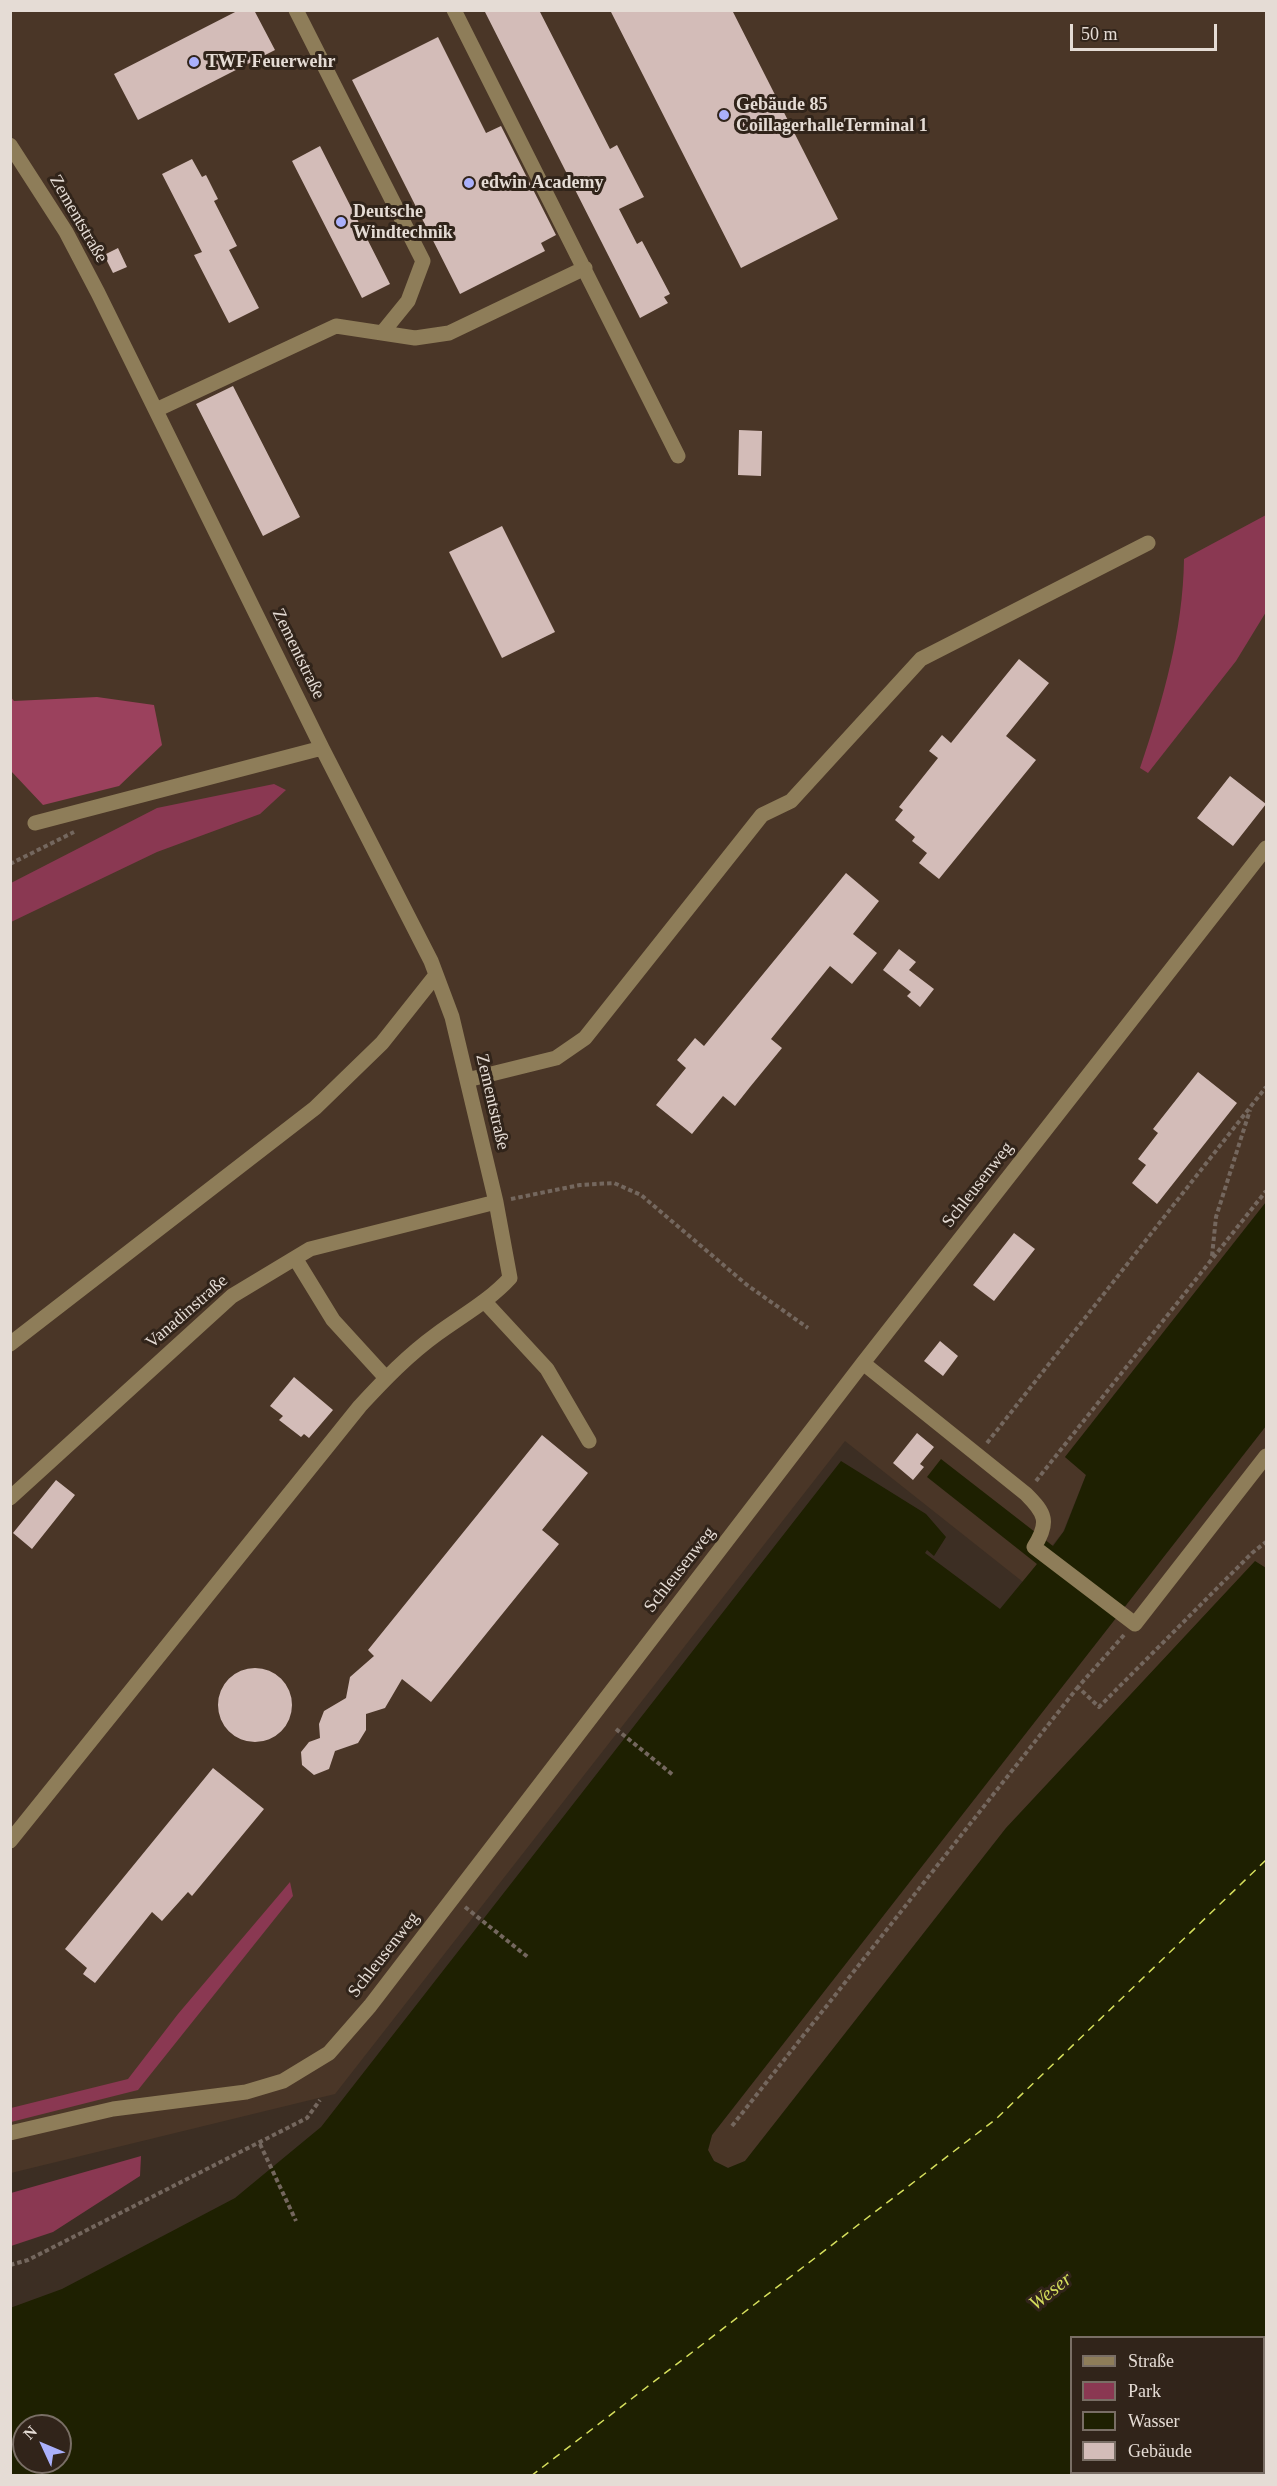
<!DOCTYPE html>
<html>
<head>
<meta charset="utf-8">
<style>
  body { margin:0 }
  #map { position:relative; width:1277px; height:2486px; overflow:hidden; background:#3c2e23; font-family:"Times New Roman",serif }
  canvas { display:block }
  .frame { position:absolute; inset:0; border:12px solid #e5dcd5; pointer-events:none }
  .legend { position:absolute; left:1070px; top:2336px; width:195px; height:138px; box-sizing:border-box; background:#31241a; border:2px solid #796e65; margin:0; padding:8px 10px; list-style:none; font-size:18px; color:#e5dcd5 }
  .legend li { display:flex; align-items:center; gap:12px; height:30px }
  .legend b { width:30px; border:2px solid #796e65 }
  .north { position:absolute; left:12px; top:2414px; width:60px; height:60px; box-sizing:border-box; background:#31241a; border:2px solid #796e65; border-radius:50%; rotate:314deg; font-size:16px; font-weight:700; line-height:24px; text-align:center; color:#e5dcd5 }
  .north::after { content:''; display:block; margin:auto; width:21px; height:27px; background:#aab0fb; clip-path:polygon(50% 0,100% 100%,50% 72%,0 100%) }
  .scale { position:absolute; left:1070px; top:24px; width:147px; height:27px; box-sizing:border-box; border:3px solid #e5dcd5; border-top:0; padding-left:8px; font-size:18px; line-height:21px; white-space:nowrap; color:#e5dcd5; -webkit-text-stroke:4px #31241a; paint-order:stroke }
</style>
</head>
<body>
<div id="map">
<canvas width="1277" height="2486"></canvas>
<div class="frame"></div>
<ul class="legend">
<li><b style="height:8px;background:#8e7d59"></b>Straße</li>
<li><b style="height:16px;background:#8a3852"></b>Park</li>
<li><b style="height:16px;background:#1e2001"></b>Wasser</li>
<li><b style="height:16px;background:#d3bcb8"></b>Gebäude</li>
</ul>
<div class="north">N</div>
<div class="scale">50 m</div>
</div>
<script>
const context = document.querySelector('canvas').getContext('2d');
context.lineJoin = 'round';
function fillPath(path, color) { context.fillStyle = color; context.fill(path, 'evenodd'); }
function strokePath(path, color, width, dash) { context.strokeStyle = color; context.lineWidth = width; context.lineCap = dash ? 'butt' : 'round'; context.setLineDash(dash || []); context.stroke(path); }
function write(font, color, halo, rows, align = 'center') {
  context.font = font + ' "Times New Roman",serif'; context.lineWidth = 6; context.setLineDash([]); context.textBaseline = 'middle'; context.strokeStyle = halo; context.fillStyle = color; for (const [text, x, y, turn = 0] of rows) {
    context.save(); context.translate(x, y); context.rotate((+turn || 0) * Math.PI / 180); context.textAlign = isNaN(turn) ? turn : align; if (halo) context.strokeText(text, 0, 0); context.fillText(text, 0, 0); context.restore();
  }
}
fillPath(new Path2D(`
  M10,11H1266V1202L1065,1457L1086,1475L1063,1532L1023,1582L845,1441L335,2094L11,2173Z
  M1266,1426V1568L1255,1562L1006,1828L745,2161L728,2168L714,2161L708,2150L712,2135Z`), '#4a3627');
fillPath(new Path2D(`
  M1266,515V612L1236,661L1148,773L1140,768C1163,700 1183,631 1184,559Z
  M274,784L286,790L260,814L157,852L11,922V883L157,808Z
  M290,1882L293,1896L138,2090L11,2122V2108L128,2079L178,2014Z
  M141,2156L140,2176L53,2232L11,2246V2193Z`), '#8a3852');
fillPath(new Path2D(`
  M10,696L14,701L97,697L154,705L162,745L119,786L43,805L11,771Z`), '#9b415d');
fillPath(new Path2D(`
  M1266,1202V1426L712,2135L708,2150L714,2161L728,2168L745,2161L1006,1828L1255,1561L1266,1568V2475H11L10,2308L62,2289L235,2198L321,2127L841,1461L926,1514L946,1537L934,1556L927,1550L925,1553L1000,1609L1037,1564L927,1477L941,1459L1053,1546L1064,1531L1086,1475L1065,1457ZM1072,2338H1264V2472H1072ZM24,2426H60V2462H24Z`), '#1e2001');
strokePath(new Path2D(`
  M531,2476L996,2119L1266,1860`), '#d5de5c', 1.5, [8, 6]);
fillPath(new Path2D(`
  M239,10H254L275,50L138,120L114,74Z
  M484,10H539L610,149L617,145L644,197L619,209L637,244L642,241L670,294L664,297L668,303L640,318Z
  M610,10H732L838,219L741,268Z
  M438,37L486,133L501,126L556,235L541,243L545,251L460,294L352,80Z
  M320,146L390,284L362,298L292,161Z
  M192,159L202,177L206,175L218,199L214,201L237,246L229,250L259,308L229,323L194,255L202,252L162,174Z
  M118,248L127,267L113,273L104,255Z
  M233,386L300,517L263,536L196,404Z
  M739,430L762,431L761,476L738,475Z
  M502,526L555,632L502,658L449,552Z
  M1019,659L1049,683L1006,736L1036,760L939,879L919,863L927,853L912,841L915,837L895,820L903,810L899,807L938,758L929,751L942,735L951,743Z
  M1230,776L1266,804L1233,846L1197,818Z
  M846,873L879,901L853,934L877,953L852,984L830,966L771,1039L782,1048L750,1087L735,1106L723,1096L692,1134L656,1105L686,1068L677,1060L695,1038L704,1046Z
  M899,949L916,962L909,970L934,989L920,1007L907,996L911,992L883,970Z
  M1198,1072L1237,1103L1157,1204L1132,1183L1146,1165L1138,1159L1158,1133L1153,1129Z
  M1014,1233L1035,1249L994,1301L973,1285Z
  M940,1341L958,1356L943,1376L924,1361Z
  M294,1377L333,1410L309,1438L304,1434L301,1437L279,1420L283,1416L270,1406Z
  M917,1433L934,1447L920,1464L924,1467L913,1480L893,1463Z
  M542,1435L588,1473L542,1530L559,1544L431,1702L402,1679L385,1708L366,1714V1730L358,1743L335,1751L329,1769L314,1775L302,1765L301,1752L309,1742L320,1738L319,1724L324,1711L346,1698L350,1677L374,1656L368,1650Z
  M56,1480L75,1495L32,1549L13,1533Z
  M218 1705a37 37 0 1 1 74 0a37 37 0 1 1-74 0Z
  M213,1768L264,1809L192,1896L188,1892L162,1921L152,1912L95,1983L83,1974L87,1968L65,1949Z`), '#d3bcb8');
strokePath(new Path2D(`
  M10,864L74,832
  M511,1199L580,1185L614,1183L641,1195L747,1285L808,1328
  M1212,1256L1216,1217L1250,1110
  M987,1443L1266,1087
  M1036,1481L1266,1191
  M1124,1635L1078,1687L1099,1707L1252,1553L1266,1542
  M616,1729L673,1775
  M465,1907L529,1958
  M732,2126L1078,1687
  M260,2144L296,2221
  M10,2265L28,2260L307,2118L320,2100`), '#74675e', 4, [4.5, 3]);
strokePath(new Path2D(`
  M296,10L423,261L408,301L382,333
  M454,10L678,456
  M10,145L66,232L98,293L322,748L431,961L452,1017L496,1202L510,1278C489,1301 463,1315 437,1334C408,1355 384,1380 360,1406L10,1841
  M156,410L336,326L415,338L449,333L585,268
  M35,823L322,748
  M467,1080L556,1058L585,1038L762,815L791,801L921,659L1148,543
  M295,1258L333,1320L386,1378
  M485,1302L547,1369L589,1441
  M10,1344L315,1108L382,1043L436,975
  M863,1363L1026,1494C1045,1513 1050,1522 1034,1547L1135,1624L1266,1456
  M10,1498L232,1296L310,1249L496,1202
  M10,2133L113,2109L246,2092L283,2081L329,2053L370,2006L863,1363L1266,848`), '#8e7d59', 15);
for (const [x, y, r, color] of [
  [194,62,6,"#aab0fb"],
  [724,115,6,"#aab0fb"],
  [469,183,6,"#aab0fb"],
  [341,222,6,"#aab0fb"]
]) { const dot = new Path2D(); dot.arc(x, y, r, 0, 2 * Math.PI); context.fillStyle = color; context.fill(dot); strokePath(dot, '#31241a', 2); }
write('bold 18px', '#e5dcd5', '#31241a', [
  ["TWF Feuerwehr",206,62],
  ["Gebäude 85",736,105],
  ["CoillagerhalleTerminal 1",736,126],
  ["edwin Academy",481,183],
  ["Deutsche",353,212],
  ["Windtechnik",353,233]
], 'left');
write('18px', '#e5dcd5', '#31241a', [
  ["Zementstraße",78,219,60],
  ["Zementstraße",298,654,64],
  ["Zementstraße",492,1102,77],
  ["Schleusenweg",978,1185,-52],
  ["Vanadinstraße",187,1312,-41],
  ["Schleusenweg",680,1570,-52],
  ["Schleusenweg",384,1955,-52]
]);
write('italic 20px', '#d5de5c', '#31241a', [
  ["Weser",1051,2292,-38]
]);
</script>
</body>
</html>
